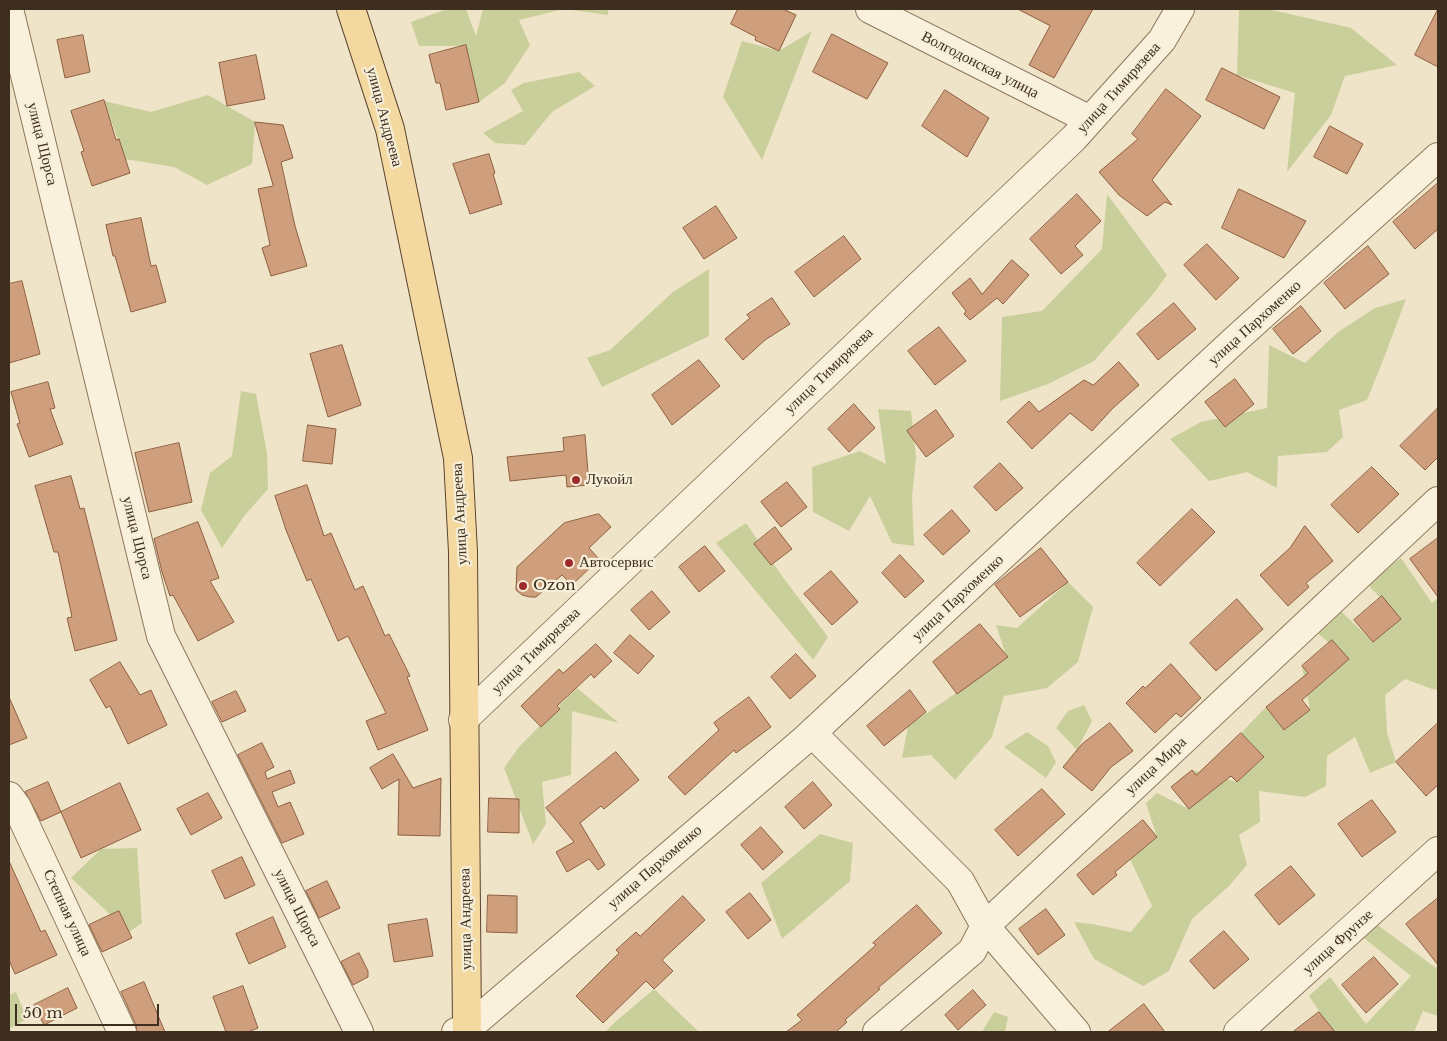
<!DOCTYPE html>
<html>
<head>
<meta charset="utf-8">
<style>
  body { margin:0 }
  #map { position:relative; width:1447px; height:1041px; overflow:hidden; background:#f0e4c8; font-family:"Libre Baskerville",serif }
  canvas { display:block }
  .frame { position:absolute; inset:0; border:10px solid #3d2e20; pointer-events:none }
  .scale { position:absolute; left:15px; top:1004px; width:144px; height:22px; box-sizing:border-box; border:2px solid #3d2e20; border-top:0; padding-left:6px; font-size:15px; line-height:18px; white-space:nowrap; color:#3d2e20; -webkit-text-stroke:4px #f7eed8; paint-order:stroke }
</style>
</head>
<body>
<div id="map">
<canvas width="1447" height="1041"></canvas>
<div class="frame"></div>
<div class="scale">50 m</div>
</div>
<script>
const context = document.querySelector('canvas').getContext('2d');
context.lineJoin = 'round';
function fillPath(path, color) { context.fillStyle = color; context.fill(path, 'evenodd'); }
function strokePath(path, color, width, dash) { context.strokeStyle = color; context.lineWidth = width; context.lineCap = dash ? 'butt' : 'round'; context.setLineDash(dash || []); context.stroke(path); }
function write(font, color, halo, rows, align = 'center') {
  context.font = font + ' "Libre Baskerville",serif'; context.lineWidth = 4.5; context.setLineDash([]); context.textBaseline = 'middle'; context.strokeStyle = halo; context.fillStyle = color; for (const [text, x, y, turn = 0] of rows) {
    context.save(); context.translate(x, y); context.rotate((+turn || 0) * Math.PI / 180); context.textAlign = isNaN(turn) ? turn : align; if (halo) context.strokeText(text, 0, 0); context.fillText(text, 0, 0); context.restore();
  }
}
fillPath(new Path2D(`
  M447,9H466L476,36L483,9H608V15L564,9L519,20L530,45L505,83L479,102L466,46H419L411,22Z
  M1239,9H1268L1351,28L1397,65L1345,76L1331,115L1287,172L1295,93L1237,75Z
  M812,31L762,160L723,97L742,41L779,51Z
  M579,72L595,86L552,112L525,145L495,143L483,133L523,111L511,90L524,83Z
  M208,95L255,122L252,164L207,185L174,167L125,159L104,101L151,112Z
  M1107,194L1167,275L1154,293L1094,361L1048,384L1000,401L1002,317L1042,311L1102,249Z
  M709,269V336L602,387L587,358L610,350L673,292Z
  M1406,299L1382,363L1367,400L1339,410L1343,437L1327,452L1278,456L1277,488L1247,472L1209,481L1170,439L1201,422L1267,408L1269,345L1305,363L1338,332L1375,308Z
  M241,391L256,394L267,453L268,489L245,515L222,548L201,510L210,473L232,456Z
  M878,409L911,411L916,457L912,497L914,546L892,543L870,496L849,531L813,512L812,467L860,451L886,464Z
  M746,523L782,576L828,637L813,660L716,543Z
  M1401,558L1432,603L1438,598V690L1432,689L1405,679L1385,695L1387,733L1396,762L1370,773L1355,737L1327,756L1326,786L1305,797L1259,791L1260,822L1239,835L1247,865L1229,886L1192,919L1169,971L1143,986L1094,959L1074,922L1092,924L1131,932L1152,906L1130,859L1157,837L1146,803L1157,793L1189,809L1210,792L1192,770L1237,782L1264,758L1241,733L1266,707L1284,730L1310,710L1302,666L1319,685L1348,659L1315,631L1340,610L1373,642L1401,619L1366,583Z
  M1068,582L1093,607L1078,662L1047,688L1004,696L992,737L955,780L931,755L902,758L908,726L1007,658L996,625L1017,628Z
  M577,688L619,723L572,711L571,775L542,782L546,824L533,844L504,768L519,747Z
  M1084,705L1092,721L1077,750L1056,728L1068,711Z
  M1027,732L1048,746L1056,762L1046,778L1004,747Z
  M820,834L853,843L850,881L782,939L761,883Z
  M137,848L142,923L129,932L71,878L101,849Z
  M1375,923L1436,968L1438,965V1016L1423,1011L1414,1032H1333L1309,996L1330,977L1366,1024L1411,976L1359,934Z
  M654,989L699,1032H605L614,1023Z
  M16,992L27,1019L9,1029V995Z
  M994,1012L1008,1017L1005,1032H982Z`), '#c9cf9b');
const building = new Path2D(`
  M738,9H783L796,15L779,51L755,40L756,37L731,24Z
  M1018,9H1093L1054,78L1029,65L1050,26Z
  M1438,9V67L1415,55Z
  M832,34L888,63L867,99L813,72Z
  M83,35L90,72L65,78L57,40Z
  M466,45L479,102L446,110L440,83H436L429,55Z
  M256,55L265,99L227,106L219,63Z
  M1222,68L1280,97L1264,129L1206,100Z
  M1166,89L1201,116L1152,180L1172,205L1165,202L1147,216L1119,195L1099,172L1138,139L1132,134Z
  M945,90L989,118L967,157L922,126Z
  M104,100L116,140L119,139L130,173L92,186L81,152L84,151L71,111Z
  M255,122L283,125L293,158L281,162L295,226L307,266L271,276L262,248L270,245L258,189L273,186Z
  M1330,126L1363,144L1347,174L1314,157Z
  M489,154L495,173L493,174L502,204L470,214L453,164Z
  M1438,183V229L1415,249L1393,222Z
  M1239,189L1306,221L1284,258L1222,228Z
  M1077,194L1101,221L1075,246L1083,255L1061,274L1030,239Z
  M716,206L737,238L704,259L683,228Z
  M141,218L151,266L156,265L166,302L131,312L115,256H113L106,225Z
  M844,236L861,259L814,297L795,272Z
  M1207,244L1239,278L1216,300L1184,265Z
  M1368,246L1389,274L1345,309L1324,283Z
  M1012,260L1029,275L1003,304L997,298L970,320L964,314L966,311L952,293L970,278L982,294Z
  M22,281L40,354L9,363V284Z
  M772,298L790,324L765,340L743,360L725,339L750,318L747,315Z
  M1174,303L1196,329L1158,360L1137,334Z
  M1301,306L1321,331L1293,354L1273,329Z
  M939,327L966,361L935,385L908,351Z
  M342,345L361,405L328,417L310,354Z
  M699,360L720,386L672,425L652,395Z
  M1119,362L1139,385L1113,408L1092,431L1070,413L1032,449L1007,422L1029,401L1039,412L1084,380L1093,385Z
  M1235,379L1254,404L1225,427L1205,402Z
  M48,382L55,408L50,409L63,444L29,457L17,424L20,423L11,392Z
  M854,404L875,428L849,452L828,429Z
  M1438,408V457L1425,470L1400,446Z
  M936,410L954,436L926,457L907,431Z
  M308,425L336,429L332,464L303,461Z
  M585,435L589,485L567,487L566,475L510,481L507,457L564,451L563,438Z
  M179,443L192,502L149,512L135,453Z
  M1000,463L1023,488L996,511L974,487Z
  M1372,467L1399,494L1358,533L1331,505Z
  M71,476L80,509L84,508L117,640L75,651L67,618L72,617L58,552H54L35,486Z
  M787,482L807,507L781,527L761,502Z
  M307,485L324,536L331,533L355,590L363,586L385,636L389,634L410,676L407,677L428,730L378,750L366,721L386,713L348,636L338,641L311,579L307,581L286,530L275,496Z
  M1192,509L1215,532L1160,586L1137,563Z
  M952,510L970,531L943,555L924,535Z
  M599,514L611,527L589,548L599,559L572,585L562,575L536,597H530L522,595L516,590L517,567L564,523Z
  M198,522L219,578L210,581L234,622L198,641L173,595L170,596L162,572L154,539Z
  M1305,526L1333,561L1306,583L1309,587L1288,606L1260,575L1290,548Z
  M775,527L792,549L771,565L754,544Z
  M1438,538V597L1410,559Z
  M705,546L725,571L699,592L679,567Z
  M1041,548L1068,582L1020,617L995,585Z
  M900,555L924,581L905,598L882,573Z
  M831,571L858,602L832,625L804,594Z
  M652,591L670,612L649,630L631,610Z
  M1382,596L1401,619L1373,642L1354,620Z
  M1237,599L1263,629L1216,671L1190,643Z
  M980,624L1008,657L957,694L933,662Z
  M630,635L654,656L638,674L614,653Z
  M1332,640L1349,659L1302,700L1310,710L1284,730L1266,707L1308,673L1302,666Z
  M596,644L612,661L594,678L591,674L557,706L560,709L541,727L521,706L559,669L563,673Z
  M796,654L816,676L790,699L771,677Z
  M120,662L140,695L151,690L167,725L128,744L110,706L106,708L90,680Z
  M1171,664L1201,698L1181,717L1176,713L1155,733L1126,703L1143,686L1145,688Z
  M910,690L926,712L884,746L867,726Z
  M236,691L246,711L222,722L212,702Z
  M9,697L27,738L9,745Z
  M749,697L771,727L736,753L734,750L685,795L668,777L719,730L714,723Z
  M1110,723L1133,751L1111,767L1092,791L1063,767L1082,744Z
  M1438,723V785L1426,796L1396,762Z
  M1241,733L1264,757L1237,782L1231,776L1189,809L1171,787L1192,770L1196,775Z
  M262,743L274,767L265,772L267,779L290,770L295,783L272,792L278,807L290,802L304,834L282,843L238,755Z
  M616,752L639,780L604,809L601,806L580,823L605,865L598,870L589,859L567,872L556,852L574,842L546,808Z
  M393,754L413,788L441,778L440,836L398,835L399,779L382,789L370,768Z
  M48,782L61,812L41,821L25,792Z
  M813,782L832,805L804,829L785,807Z
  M120,783L141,830L81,858L61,812Z
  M1042,789L1065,814L1018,856L995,830Z
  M208,793L222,818L191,835L177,809Z
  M489,798L519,799V833L488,832Z
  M1372,800L1396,832L1362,857L1338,824Z
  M1143,820L1157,837L1115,872L1117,875L1093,895L1077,875Z
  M761,827L783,852L763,870L741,845Z
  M242,857L255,885L225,899L212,871Z
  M9,861L41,932L45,930L57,955L15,974L9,960Z
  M1291,866L1315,895L1279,925L1255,895Z
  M327,881L340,908L319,918L306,891Z
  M750,893L771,920L748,939L726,912Z
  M488,895L517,896V933L487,932Z
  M683,896L705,920L662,960L673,971L654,989L646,981L603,1023L576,996L619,953L616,950L636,932L640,936Z
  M1438,898V965L1406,924Z
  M917,905L942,933L878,988L880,989L845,1020L847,1022L836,1032H786L802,1020L797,1015L876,945L873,943Z
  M1046,909L1065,935L1038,955L1019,929Z
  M119,911L132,938L102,952L89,925Z
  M273,917L286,947L249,964L236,934Z
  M427,919L433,956L394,962L388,925Z
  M1224,931L1249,959L1214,989L1190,961Z
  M359,953L368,971V977L353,985L341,962Z
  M1374,957L1398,984L1366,1013L1342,985Z
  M144,982L165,1032H137L136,1025L121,992Z
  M243,986L258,1028L248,1032H226L213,997Z
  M68,988L77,1008L44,1025L34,1005Z
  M973,990L986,1005L958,1030L945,1015Z
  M1144,1004L1165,1032H1108Z
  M1319,1012L1335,1032H1293Z`);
fillPath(building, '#cf9f7d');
strokePath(building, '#8d5f41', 1);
const minor = new Path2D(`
  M9,9L161,636L359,1032
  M870,9L1090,120
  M463,720L1074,138L1162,40L1180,9
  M812,733L960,881L985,926L1076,1032
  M9,796L17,807L122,1032
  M456,1032L468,1028L802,742L1237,338L1438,157
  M877,1032L972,951L985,926L1438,501
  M1238,1032L1438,851`);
const major = new Path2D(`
  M351,9L390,129L458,458L463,552L467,1032`);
strokePath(minor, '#8d765c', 30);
strokePath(major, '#5b4430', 30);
strokePath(minor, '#faf1dc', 28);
strokePath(major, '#f3d9a0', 28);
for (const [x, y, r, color] of [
  [576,480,5,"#9e2a2b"],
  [569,563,5,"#9e2a2b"],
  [523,586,5,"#9e2a2b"]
]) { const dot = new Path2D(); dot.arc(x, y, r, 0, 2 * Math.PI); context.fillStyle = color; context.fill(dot); strokePath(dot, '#f7eed8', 2); }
write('15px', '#3d2e20', '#f7eed8', [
  ["Волгодонская улица",980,65,27],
  ["улица Тимирязева",1119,88,-48],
  ["улица Андреева",384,117,75],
  ["улица Щорса",42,144,76],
  ["улица Пархоменко",1255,323,-42],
  ["улица Тимирязева",829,371,-44],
  ["улица Андреева",460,514,-93],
  ["улица Щорса",137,538,76],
  ["улица Пархоменко",958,598,-43],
  ["улица Тимирязева",536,651,-44],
  ["улица Мира",1156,766,-43],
  ["улица Пархоменко",655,867,-41],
  ["улица Щорса",297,908,63],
  ["Степная улица",67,913,65],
  ["улица Андреева",466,919,-91],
  ["улица Фрунзе",1338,942,-42]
]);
write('15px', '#3d2e20', '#f7eed8', [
  ["Лукойл",586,480],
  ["Автосервис",579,563],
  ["Ozon",533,586]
], 'left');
</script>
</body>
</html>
